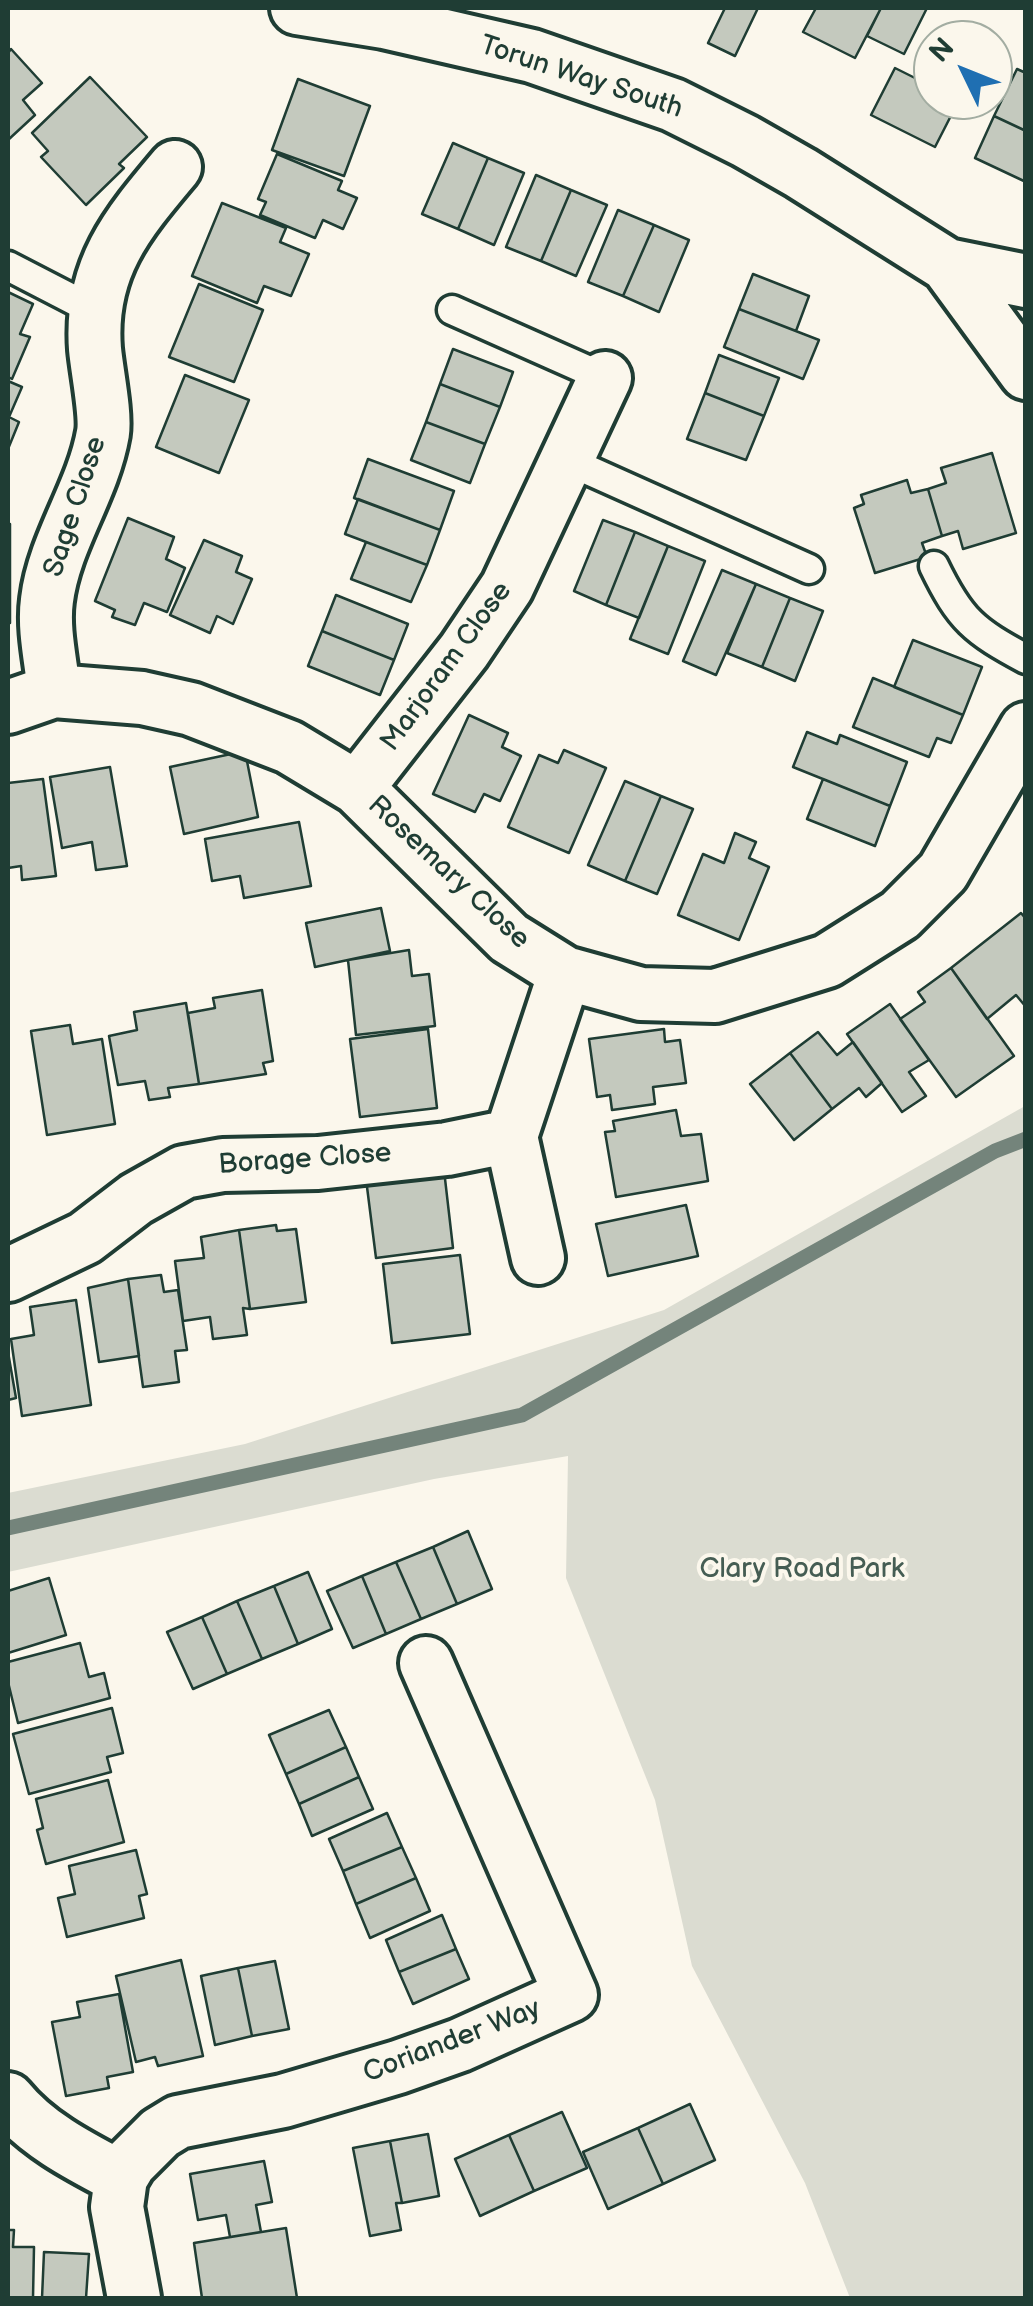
<!DOCTYPE html>
<html>
<head>
<meta charset="utf-8">
<style>
  body { margin:0 }
  #map { position:relative; width:1033px; height:2306px; overflow:hidden; background:#fbf7ec; font-family:"Balsamiq Sans",sans-serif }
  canvas { display:block }
  .frame { position:absolute; inset:0; border:10px solid #1f3d34; pointer-events:none }
  .north { position:absolute; left:913px; top:20px; width:100px; height:100px; box-sizing:border-box; background:#fbf7ec; border:2px solid #a3ada2; border-radius:50%; rotate:313deg; font-size:28px; font-weight:700; line-height:40px; text-align:center; color:#1f3d34 }
  .north::after { content:''; display:block; margin:auto; width:35px; height:45px; background:#1f6fb2; clip-path:polygon(50% 0,100% 100%,50% 72%,0 100%) }
</style>
</head>
<body>
<div id="map">
<canvas width="1033" height="2306"></canvas>
<div class="frame"></div>
<div class="north">N</div>
</div>
<script>
const context = document.querySelector('canvas').getContext('2d');
context.lineJoin = 'round';
function fillPath(path, color) { context.fillStyle = color; context.fill(path, 'evenodd'); }
function strokePath(path, color, width, dash) { context.strokeStyle = color; context.lineWidth = width; context.lineCap = dash ? 'butt' : 'round'; context.setLineDash(dash || []); context.stroke(path); }
function write(font, color, halo, rows, align = 'center') {
  context.font = font + ' "Balsamiq Sans",sans-serif'; context.lineWidth = 8; context.setLineDash([]); context.textBaseline = 'middle'; context.strokeStyle = halo; context.fillStyle = color; for (const [text, x, y, turn = 0] of rows) {
    context.save(); context.translate(x, y); context.rotate((+turn || 0) * Math.PI / 180); context.textAlign = isNaN(turn) ? turn : align; if (halo) context.strokeText(text, 0, 0); context.fillText(text, 0, 0); context.restore();
  }
}
fillPath(new Path2D(`
  M1025,1106V2298H850L805,2183L692,1966L655,1800L566,1578L568,1456L434,1479L8,1572V1493L245,1444L664,1310Z`), '#dbdcd1');
strokePath(new Path2D(`
  M8,1528L522,1415L995,1151L1026,1139`), '#74847b', 15);
const building = new Path2D(`
  M725,8H758L735,56L708,43Z
  M816,8H881L855,58L803,32Z
  M881,8H927L904,54L867,36Z
  M11,49L42,83L23,100L35,115L8,140V53Z
  M895,68L933,87V100H959L935,147L871,115Z
  M1017,69L1026,73V131L994,116Z
  M90,77L147,137L119,164L124,168L86,205L41,157L48,151L32,133Z
  M298,79L370,106L344,176L272,150Z
  M994,116L1026,131V182L975,158Z
  M453,143L488,158L458,229L422,214Z
  M277,154L342,181L338,190L357,198L343,229L323,220L315,238L260,215L266,202L258,199Z
  M488,158L524,173L494,245L458,229Z
  M536,175L571,190L541,261L506,247Z
  M571,190L607,205L576,276L541,261Z
  M222,203L286,228L280,242L309,254L291,296L264,286L257,303L192,276Z
  M618,210L654,225L623,296L588,282Z
  M654,225L689,240L659,312L623,296Z
  M753,274L809,296L796,331L739,309Z
  M199,284L263,310L234,382L169,357Z
  M8,292L33,304L20,334L30,337L12,379L8,377Z
  M739,309L819,340L803,379L724,347Z
  M453,349L513,372L500,407L440,384Z
  M719,355L779,378L764,416L705,393Z
  M185,375L249,400L219,473L156,447Z
  M8,381L22,387L9,417L19,422L8,449Z
  M440,384L500,407L485,444L426,422Z
  M705,393L764,416L746,460L687,439Z
  M426,422L485,444L470,483L411,460Z
  M992,453L1016,533L963,549L958,531L942,536L928,489L946,483L941,468Z
  M368,459L454,491L440,530L354,498Z
  M907,480L911,493L928,489L942,536L922,543L927,557L875,573L854,508L864,504L861,495Z
  M358,499L440,530L427,565L345,534Z
  M128,518L174,537L166,559L185,568L167,612L144,603L135,625L112,617L115,610L95,601Z
  M603,520L635,532L606,605L574,591Z
  M8,524H10V623H8Z
  M635,532L668,546L639,618L606,605Z
  M204,540L242,556L236,572L252,579L233,624L217,616L210,633L170,615Z
  M366,542L427,565L411,602L351,579Z
  M668,546L705,561L668,654L630,639Z
  M722,570L756,584L716,675L683,661Z
  M756,584L790,598L762,667L727,653Z
  M336,595L408,624L394,660L322,631Z
  M790,598L823,611L795,681L762,667Z
  M322,631L394,660L380,695L308,666Z
  M913,640L982,667L963,715L894,687Z
  M873,678L963,715L951,743L937,738L929,757L853,727Z
  M469,715L508,733L502,747L521,756L500,801L484,794L475,812L433,794Z
  M807,732L837,744L840,735L907,762L890,806L793,767Z
  M564,750L606,768L569,853L508,827L539,755L558,763Z
  M245,751L258,817L184,834L170,767Z
  M110,767L127,866L96,870L92,842L62,848L50,777Z
  M43,779L56,876L22,880L21,866L8,868V783Z
  M823,779L890,806L875,846L807,819Z
  M625,781L661,796L625,881L588,865Z
  M661,796L693,809L657,894L625,881Z
  M299,822L311,886L244,898L240,876L212,881L205,839Z
  M735,833L756,842L749,858L769,867L739,940L678,915L703,854L724,863Z
  M381,908L390,951L315,967L306,923Z
  M1021,913L1026,919V1007L1016,995L987,1019L951,968Z
  M409,950L412,976L429,974L435,1026L356,1035L348,960Z
  M951,968L1014,1056L956,1097L900,1019L925,1002L918,992Z
  M262,990L273,1061L263,1063L266,1074L199,1084L188,1013L215,1008L213,998Z
  M186,1003L199,1084L168,1088L170,1097L149,1100L145,1081L118,1085L109,1036L137,1030L134,1012Z
  M890,1004L929,1060L909,1072L926,1096L902,1112L847,1034Z
  M70,1025L73,1044L102,1039L115,1124L47,1135L31,1031Z
  M428,1029L437,1108L360,1117L350,1039Z
  M664,1029L665,1042L680,1040L686,1083L653,1087L655,1104L612,1110L610,1095L597,1097L589,1039Z
  M818,1032L837,1055L853,1042L882,1083L866,1097L859,1088L832,1109L790,1053Z
  M790,1053L832,1109L794,1140L750,1084Z
  M676,1110L681,1136L701,1134L708,1181L616,1197L605,1132L615,1131L613,1121Z
  M444,1170L453,1248L376,1258L366,1179Z
  M686,1205L698,1256L608,1276L596,1224Z
  M276,1225L277,1231L296,1229L306,1302L250,1309L239,1230Z
  M239,1230L250,1309L243,1308L247,1335L213,1339L210,1317L183,1321L175,1261L204,1258L201,1237Z
  M460,1255L470,1334L392,1343L383,1264Z
  M161,1275L164,1292L178,1290L187,1350L175,1351L179,1382L143,1387L128,1279Z
  M128,1279L139,1356L99,1362L88,1288Z
  M76,1300L91,1405L22,1416L11,1339L34,1335L30,1307Z
  M8,1352L16,1398L8,1400Z
  M468,1531L492,1589L457,1604L433,1547Z
  M433,1547L457,1604L421,1619L396,1562Z
  M396,1562L421,1619L386,1634L362,1576Z
  M308,1572L332,1629L298,1644L274,1586Z
  M362,1576L386,1634L353,1648L327,1591Z
  M49,1578L66,1635L8,1653V1591Z
  M274,1586L298,1644L262,1659L237,1601Z
  M237,1601L262,1659L227,1674L202,1617Z
  M202,1617L227,1674L193,1689L167,1632Z
  M80,1643L89,1677L104,1673L110,1698L18,1723L8,1682V1662Z
  M112,1708L123,1753L107,1757L111,1772L29,1794L13,1734Z
  M329,1710L346,1747L286,1774L269,1735Z
  M346,1747L359,1777L299,1804L286,1774Z
  M359,1777L373,1809L312,1836L299,1804Z
  M108,1780L124,1842L46,1864L37,1830L43,1828L36,1799Z
  M387,1813L402,1847L343,1871L329,1839Z
  M402,1847L416,1878L356,1904L343,1871Z
  M136,1850L147,1894L139,1896L144,1918L67,1937L58,1898L75,1894L69,1866Z
  M416,1878L430,1911L370,1938L356,1904Z
  M442,1915L456,1949L399,1972L386,1940Z
  M456,1949L469,1979L413,2004L399,1972Z
  M181,1960L203,2056L158,2066L155,2057L136,2062L116,1976Z
  M275,1961L289,2029L252,2036L238,1968Z
  M238,1968L252,2036L215,2045L201,1976Z
  M119,1994L133,2072L107,2077L109,2088L66,2096L52,2022L80,2017L77,2002Z
  M690,2104L715,2160L663,2184L638,2128Z
  M562,2112L587,2168L534,2191L509,2135Z
  M638,2128L663,2184L608,2209L583,2152Z
  M428,2134L439,2196L402,2203L390,2141Z
  M509,2135L534,2191L480,2216L455,2159Z
  M390,2141L402,2203H396L401,2230L370,2236L353,2148Z
  M264,2161L272,2202L256,2205L261,2232L230,2237L226,2215L198,2220L190,2174Z
  M286,2228L297,2298H202L194,2243Z
  M8,2230H14L13,2247H34L33,2298H8Z
  M44,2252L89,2254L86,2298H42Z`);
fillPath(building, '#c4c9be');
strokePath(building, '#1f3d34', 2.5);
const lane = new Path2D(`
  M8,266L97,312
  M452,310L605,378
  M568,461L809,569
  M934,566C960,620 974,631 1026,659`);
const street = new Path2D(`
  M297,8L384,22L532,56L673,105L745,141L801,173L947,265L1026,373
  M947,265L1026,281
  M54,691C51,662 43,629 47,600C54,542 93,491 103,433C106,414 97,371 95,349C89,269 127,224 175,167
  M8,707L54,691L142,698L191,709L289,747L357,788L509,938L565,973L641,994L715,996L827,961L900,915L943,872L1026,729
  M357,788L464,651L507,587L605,378
  M511,1136L538,1258
  M8,1275L85,1238L136,1199L184,1172L223,1165L318,1163L447,1149L511,1136L565,973
  M8,2099C37,2135 81,2157 121,2178
  M134,2298L117,2207L121,2178L130,2163L160,2133L178,2122L283,2101L398,2067L460,2045L571,1995L426,1663`);
strokePath(lane, '#1f3d34', 35);
strokePath(street, '#1f3d34', 60);
strokePath(lane, '#fbf7ec', 28);
strokePath(street, '#fbf7ec', 52);
write('28px', '#1f3d34', '#fbf7ec', [
  ["Torun Way South",581,78,18],
  ["Sage Close",76,507,-72],
  ["Marjoram Close",447,667,-54],
  ["Rosemary Close",448,873,43],
  ["Borage Close",305,1160,-4],
  ["Coriander Way",452,2042,-21]
]);
write('28px', '#455d53', '#fbf7ec', [
  ["Clary Road Park",802,1570]
]);
</script>
</body>
</html>
